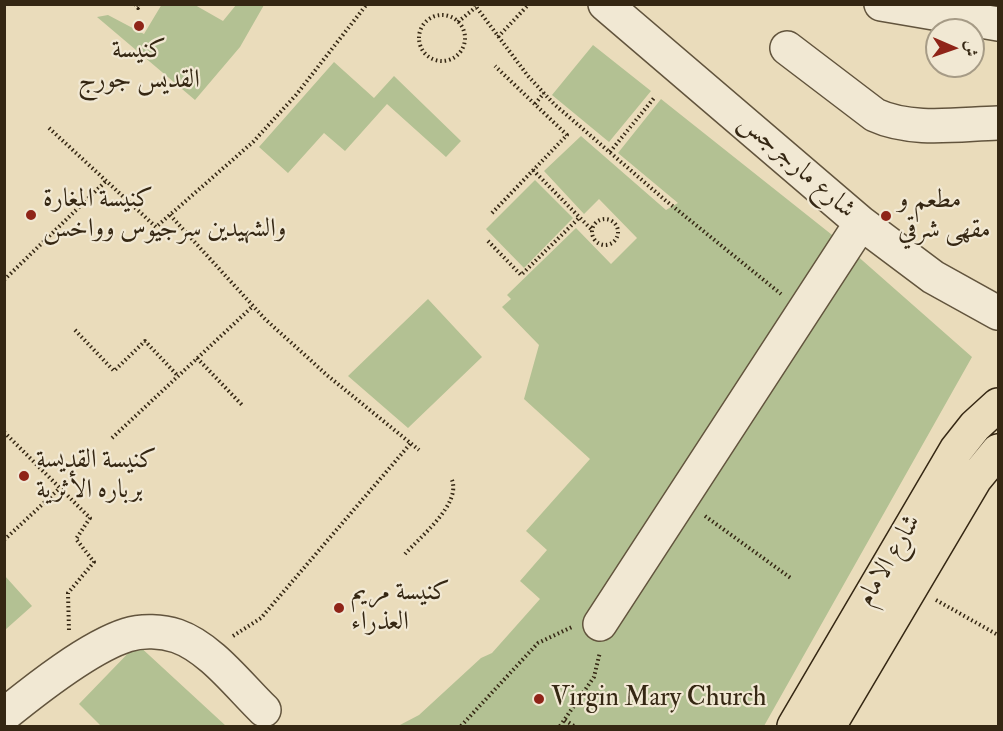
<!DOCTYPE html>
<html>
<head>
<meta charset="utf-8">
<style>
  body { margin:0 }
  #map { position:relative; width:1003px; height:731px; overflow:hidden; background:#eadcbb; font-family:"IM FELL Double Pica",Amiri,serif }
  canvas { display:block }
  .frame { position:absolute; inset:0; border:6px solid #352713; pointer-events:none }
  .north { position:absolute; left:925px; top:18px; width:60px; height:60px; box-sizing:border-box; background:#f1e8d3; border:2px solid #a69b86; border-radius:50%; rotate:92deg; font-size:16px; font-weight:700; line-height:24px; text-align:center; color:#352713 }
  .north::after { content:''; display:block; margin:auto; width:21px; height:27px; background:#8f2418; clip-path:polygon(50% 0,100% 100%,50% 72%,0 100%) }
</style>
</head>
<body>
<div id="map">
<canvas width="1003" height="731"></canvas>
<div class="frame"></div>
<div class="north">ش</div>
</div>
<script>
const context = document.querySelector('canvas').getContext('2d');
context.lineJoin = 'round';
function fillPath(path, color) { context.fillStyle = color; context.fill(path, 'evenodd'); }
function strokePath(path, color, width, dash) { context.strokeStyle = color; context.lineWidth = width; context.lineCap = dash ? 'butt' : 'round'; context.setLineDash(dash || []); context.stroke(path); }
function write(font, color, halo, rows, align = 'center') {
  context.font = font + ' "IM FELL Double Pica",Amiri,serif'; context.lineWidth = 4.5; context.setLineDash([]); context.textBaseline = 'middle'; context.strokeStyle = halo; context.fillStyle = color; for (const [text, x, y, turn = 0] of rows) {
    context.save(); context.translate(x, y); context.rotate((+turn || 0) * Math.PI / 180); context.textAlign = isNaN(turn) ? turn : align; if (halo) context.strokeText(text, 0, 0); context.fillText(text, 0, 0); context.restore();
  }
}
fillPath(new Path2D(`
  M162,4L195,5L223,21L236,5H264L240,47L195,100L97,17L108,15L144,34Z
  M593,45L651,91L609,142L552,95Z
  M334,62L374,98L394,76L461,141L446,157L387,104L345,151L324,133L288,173L259,147Z
  M661,99L846,246L972,357L764,726H398L419,715L481,658L492,653L540,599L520,581L547,550L526,531L590,459L524,399L539,345L502,307L511,299L507,295L576,228L611,264L637,238L599,199L584,214L544,171L581,136L666,210L678,203L618,153Z
  M535,180L573,218L524,268L486,229Z
  M428,299L482,357L408,428L348,376Z
  M5,576L32,606L5,630Z
  M137,644L226,726H101L79,704Z`), '#b3c193');
const minor = new Path2D(`
  M605,4L861,223L933,277L998,313
  M881,4L998,24
  M787,48L875,115C912,132 959,124 998,123
  M600,624L861,223
  M4,715C36,689 89,647 127,635C142,630 162,631 177,636C211,648 239,686 264,710`);
const major = new Path2D(`
  M794,726L956,450L975,426L998,405
  M829,726L975,479L998,451`);
strokePath(minor, '#62543d', 36);
strokePath(major, '#352713', 36);
strokePath(new Path2D(`
  M135,4L138,8L141,4
  M474,4L528,76L554,104L665,200L781,294
  M419 38a23 23 0 1 1 46 0a23 23 0 1 1-46 0Z
  M458,22L476,7
  M498,37L529,4
  M535,104L544,93
  M49,128L156,227L253,142L296,95L367,4
  M610,152L654,98
  M533,170L591,229
  M492,213L567,135L495,66
  M170,215L265,319L328,376L419,450
  M592 232a13 13 0 1 1 26 0a13 13 0 1 1-26 0Z
  M488,241L521,275L580,217
  M4,280L107,180
  M75,330L114,371L145,341L178,376
  M197,358L243,406
  M4,432L90,518L76,539L94,562L68,593L69,631
  M112,438L253,306
  M705,516L792,579
  M4,540L60,488
  M405,554C421,536 461,504 452,480
  M936,600L998,635
  M233,636L261,618L411,443
  M565,720L574,726
  M461,726L538,643L572,627
  M560,726L594,677L600,652`), '#352713', 4, [1.5, 3]);
strokePath(minor, '#f1e8d3', 33);
strokePath(major, '#eadcbb', 33);
for (const [x, y, r, color] of [
  [139,26,6,"#8f2418"],
  [31,215,6,"#8f2418"],
  [886,216,6,"#8f2418"],
  [24,476,6,"#8f2418"],
  [339,608,6,"#8f2418"],
  [539,699,6,"#8f2418"]
]) { const dot = new Path2D(); dot.arc(x, y, r, 0, 2 * Math.PI); context.fillStyle = color; context.fill(dot); strokePath(dot, '#f1e8d3', 2); }
write('26px', '#352713', '#f1e8d3', [
  ["كنيسة",139,51,"center"],
  ["القديس جورج",139,81,"center"],
  ["كنيسة المغارة",43,200],
  ["والشهيدين سرجيوس وواخس",43,230],
  ["مطعم و",898,201],
  ["مقهى شرقي",898,231],
  ["كنيسة القديسة",36,461],
  ["برباره الأثرية",36,491],
  ["كنيسة مريم",351,593],
  ["العذراء",351,623],
  ["Virgin Mary Church",551,699]
], 'left');
write('26px', '#352713', '#f1e8d3', [
  ["شارع مارجرجس",796,167,41],
  ["شارع الامام",890,561,-60]
]);
</script>
</body>
</html>
